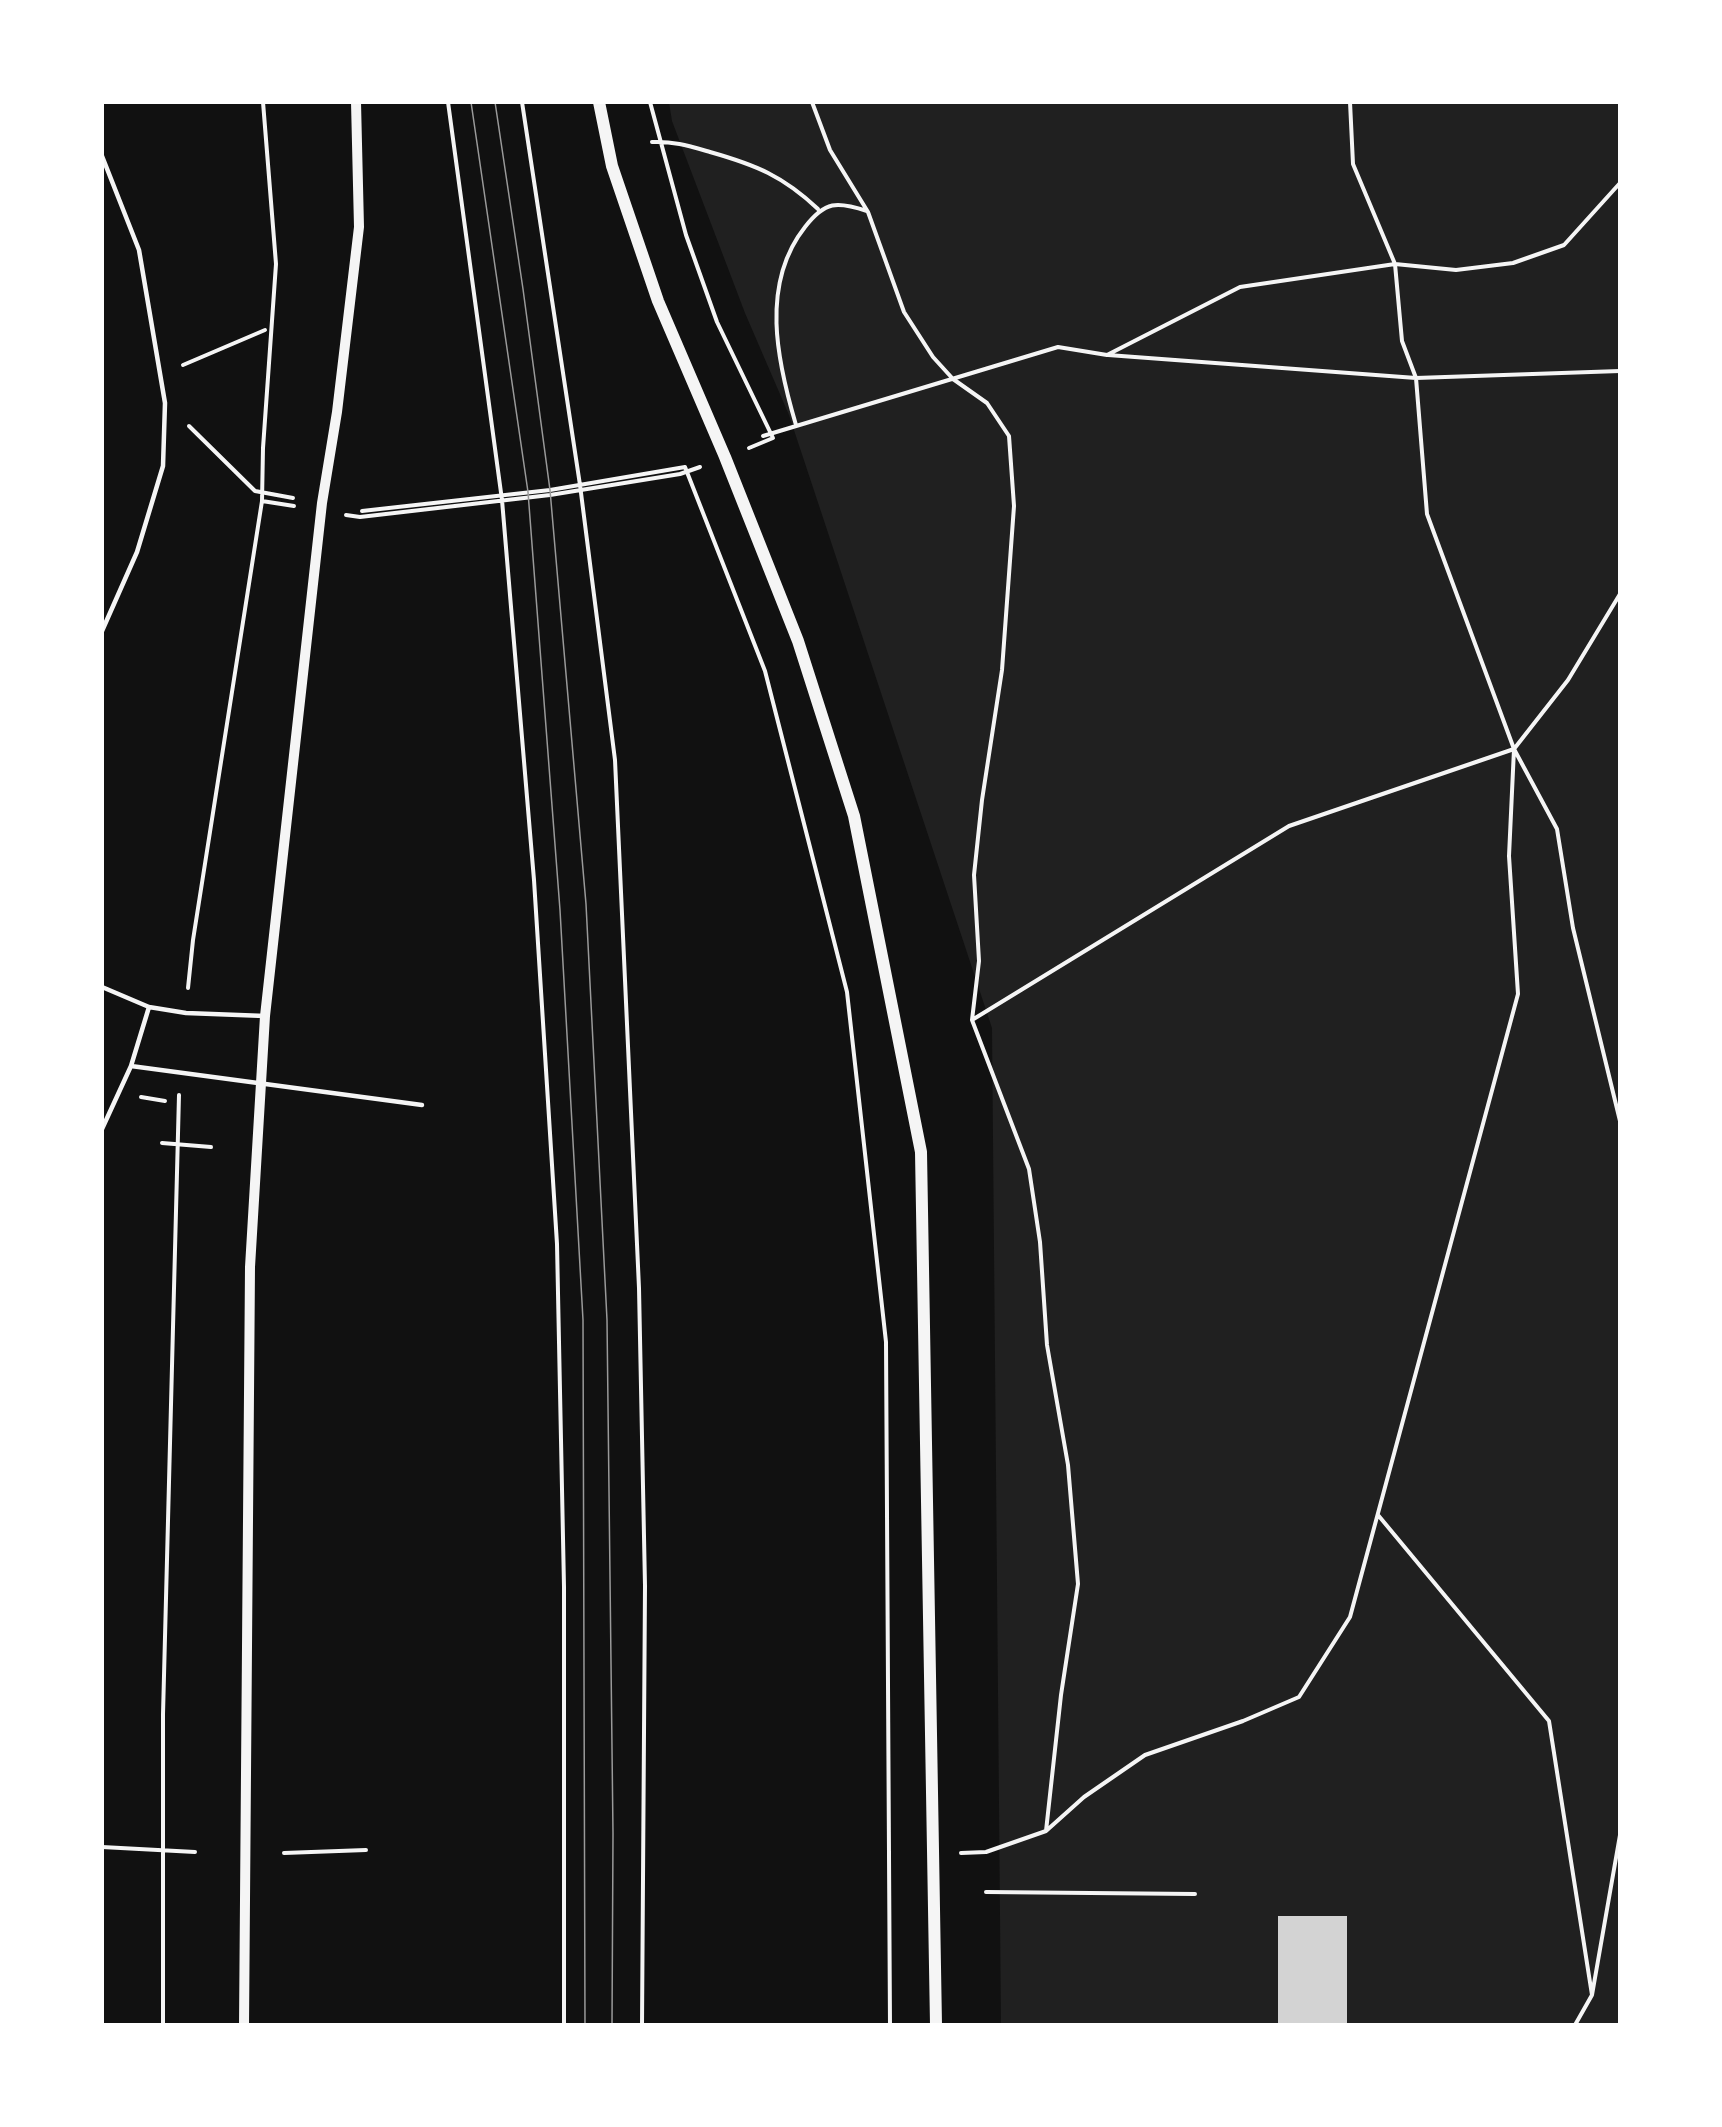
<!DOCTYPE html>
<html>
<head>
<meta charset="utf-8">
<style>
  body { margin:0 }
  #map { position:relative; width:1722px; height:2127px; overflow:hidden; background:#111; font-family:Manrope,sans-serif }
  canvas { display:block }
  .frame { position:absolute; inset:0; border:104px solid #fff; pointer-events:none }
</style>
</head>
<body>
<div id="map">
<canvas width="1722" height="2127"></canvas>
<div class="frame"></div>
</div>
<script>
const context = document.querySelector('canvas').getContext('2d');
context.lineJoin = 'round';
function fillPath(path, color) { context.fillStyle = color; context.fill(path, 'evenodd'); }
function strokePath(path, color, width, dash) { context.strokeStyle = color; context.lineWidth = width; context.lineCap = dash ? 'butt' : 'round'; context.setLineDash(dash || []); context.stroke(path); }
fillPath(new Path2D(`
  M669,102H1620V2025H1001L992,1028L789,415L745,313L672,121Z`), '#202020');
fillPath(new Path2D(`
  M1278,1916H1347V2025L1278,2024Z`), '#d3d3d3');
strokePath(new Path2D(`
  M448,102L502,500L534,880L557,1244L564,1587V2025
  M522,102L580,485L615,760L639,1288L645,1586L642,2025
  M650,102L686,235L717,322L773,438L749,448
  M812,102L830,150L868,212L904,312L933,357L953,379L987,403L1009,436L1014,506L1002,670L982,800L974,875L979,961L972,1020L1029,1169L1040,1242L1047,1345L1068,1465L1078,1584L1061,1695L1046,1831
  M1350,102L1353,164L1395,264L1402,341L1416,378L1427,514L1514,749L1557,829L1573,928L1620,1121
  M652,142C673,141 689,146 710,152C756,165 783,176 818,209
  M1108,355L1416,378L1620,371
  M183,365L265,330
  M796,425C777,361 760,284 805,227C825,201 837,201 867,211
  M189,426L255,491L293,498
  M763,436L1058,347L1107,355L1240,287L1395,264L1456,270L1513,263L1564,245L1620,183
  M262,501L294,506
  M362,511L550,490L685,467L765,671L847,992L886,1342L890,2025
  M346,515L360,517L550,495L680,474L700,467
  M188,988L193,940L262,501L263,448L276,264L263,102
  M972,1020L1289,826L1514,749L1568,680L1620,594
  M141,1097L165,1101
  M162,1143L211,1147
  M1378,1515L1549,1721L1592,1995
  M102,1847L195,1852
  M284,1853L366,1850
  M961,1853L986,1852L1046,1831L1084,1797L1145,1755L1243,1721L1299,1697L1350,1617L1518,994L1509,856L1514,749
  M986,1892L1195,1894
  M163,2025V1714L179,1095
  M1575,2025L1592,1995L1620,1835`), '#f5f5f5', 4);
strokePath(new Path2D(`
  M102,156L139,250L165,403L163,466L137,552L102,631
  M102,987L149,1007L186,1013L265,1016
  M131,1066L422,1105
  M102,1129L131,1066L149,1007`), '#f5f5f5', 4.5);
strokePath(new Path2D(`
  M244,2025L250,1267L265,1016L322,503L337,412L359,227L356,102`), '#f5f5f5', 10);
strokePath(new Path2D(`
  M599,102L612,166L658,301L725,457L798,641L854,816L921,1152L936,2025`), '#f5f5f5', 12);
strokePath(new Path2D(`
  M471,102L528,492L560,910L583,1320L585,2025
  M495,102L523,289L550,490L586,904L607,1320L613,1834L612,2025`), '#9a9a9a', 1.5);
</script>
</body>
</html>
